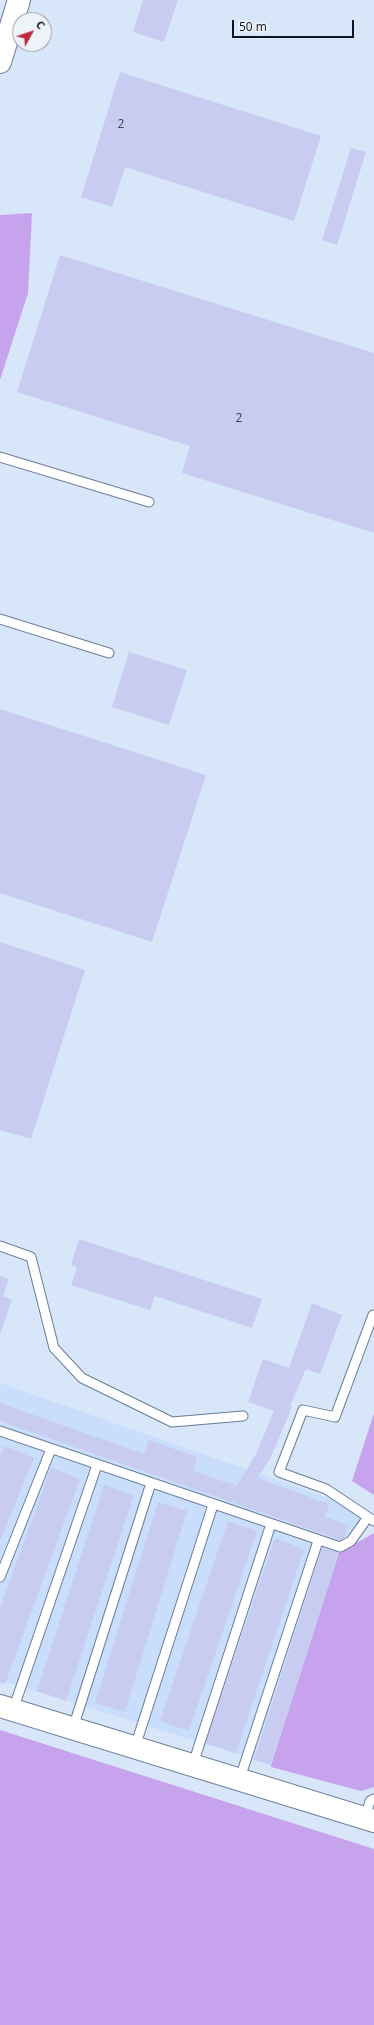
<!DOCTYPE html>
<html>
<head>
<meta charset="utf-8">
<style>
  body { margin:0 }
  #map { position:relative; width:374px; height:2025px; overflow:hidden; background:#d8e6f9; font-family:"Open Sans",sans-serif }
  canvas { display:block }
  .north { position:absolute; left:12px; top:12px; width:40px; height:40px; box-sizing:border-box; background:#eef2f9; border:1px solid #949aa2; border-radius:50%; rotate:50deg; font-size:11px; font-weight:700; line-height:16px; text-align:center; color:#0e1520 }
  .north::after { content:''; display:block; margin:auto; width:14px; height:18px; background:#bc2b3f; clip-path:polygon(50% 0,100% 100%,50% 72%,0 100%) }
  .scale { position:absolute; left:232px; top:20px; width:122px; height:18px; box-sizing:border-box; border:2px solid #0e1520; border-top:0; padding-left:5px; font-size:12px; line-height:14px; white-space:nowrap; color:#0e1520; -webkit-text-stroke:3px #eef2f9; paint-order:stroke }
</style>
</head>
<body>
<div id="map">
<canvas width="374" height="2025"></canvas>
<div class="north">С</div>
<div class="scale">50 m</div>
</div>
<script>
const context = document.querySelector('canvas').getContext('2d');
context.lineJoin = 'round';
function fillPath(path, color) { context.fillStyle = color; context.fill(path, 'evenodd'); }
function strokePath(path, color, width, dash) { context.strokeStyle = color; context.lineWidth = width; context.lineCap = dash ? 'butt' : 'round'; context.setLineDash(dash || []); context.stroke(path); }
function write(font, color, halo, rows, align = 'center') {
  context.font = font + ' "Open Sans",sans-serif'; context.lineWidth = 3.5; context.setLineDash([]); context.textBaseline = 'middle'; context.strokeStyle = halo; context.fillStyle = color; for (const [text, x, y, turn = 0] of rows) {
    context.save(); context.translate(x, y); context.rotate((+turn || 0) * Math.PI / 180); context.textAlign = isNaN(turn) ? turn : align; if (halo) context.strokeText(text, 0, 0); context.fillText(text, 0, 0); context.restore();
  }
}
fillPath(new Path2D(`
  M0,1383L368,1512L285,1769L0,1680Z`), '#c9defc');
fillPath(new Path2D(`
  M32,213L28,293L0,380V215Z
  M374,1413V1495L352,1481Z
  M374,1533V1787L361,1791L271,1767V1765L339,1553Z
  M0,1730L374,1849V2025H0Z`), '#c7a3ee');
fillPath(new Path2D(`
  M143,0H178L164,42L133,32Z
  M120,72L321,136L294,221L125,167L112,207L81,197Z
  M351,148L366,152L337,245L322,240Z
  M60,255L374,353V533L182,473L190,446L17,392Z
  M129,652L187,670L169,725L112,707Z
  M0,709L206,775L152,942L0,893Z
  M0,942L85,970L31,1139L0,1130Z
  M79,1239L262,1299L252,1328L155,1296L150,1310L71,1285L77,1267L71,1265Z
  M0,1276L9,1279L3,1296L12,1300L0,1334Z
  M312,1303L342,1315L320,1374L306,1369L290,1406L292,1407L270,1459L257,1478L329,1504L325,1517L348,1525L343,1541L0,1421V1403L144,1454L149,1440L197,1457L193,1471L237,1486L256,1454L274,1411L248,1402L263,1359L289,1368Z
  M4,1446L34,1458L0,1541V1456Z
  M51,1468L80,1479L5,1684L0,1682V1608Z
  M104,1485L134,1495L66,1701L37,1691Z
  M158,1502L187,1511L125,1712L95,1703Z
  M228,1521L257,1531L189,1731L160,1721Z
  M275,1538L304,1549L236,1753L205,1743Z
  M322,1548L339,1553L271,1765L254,1760Z`), '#c9ccf1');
const service = new Path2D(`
  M0,457L149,502
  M0,619L109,653
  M0,1246L31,1257L54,1348L82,1378L172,1422L243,1416
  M373,1315L335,1417L303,1410L279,1472L326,1489L374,1521
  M0,1431L340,1547L351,1541L368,1517
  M0,1577L51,1449
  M13,1710L97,1465
  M73,1728L151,1483
  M135,1747L213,1505
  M193,1764L271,1524
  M240,1778L318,1541
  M365,1818L370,1801L374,1799`);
const secondary = new Path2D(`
  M0,62L19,0
  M0,1706L374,1821`);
strokePath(service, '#697d99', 11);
strokePath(secondary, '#697d99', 24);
strokePath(service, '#fff', 9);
strokePath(secondary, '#fff', 22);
write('12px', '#3d4354', null, [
  ["2",121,125],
  ["2",239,419]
]);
</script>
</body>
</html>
